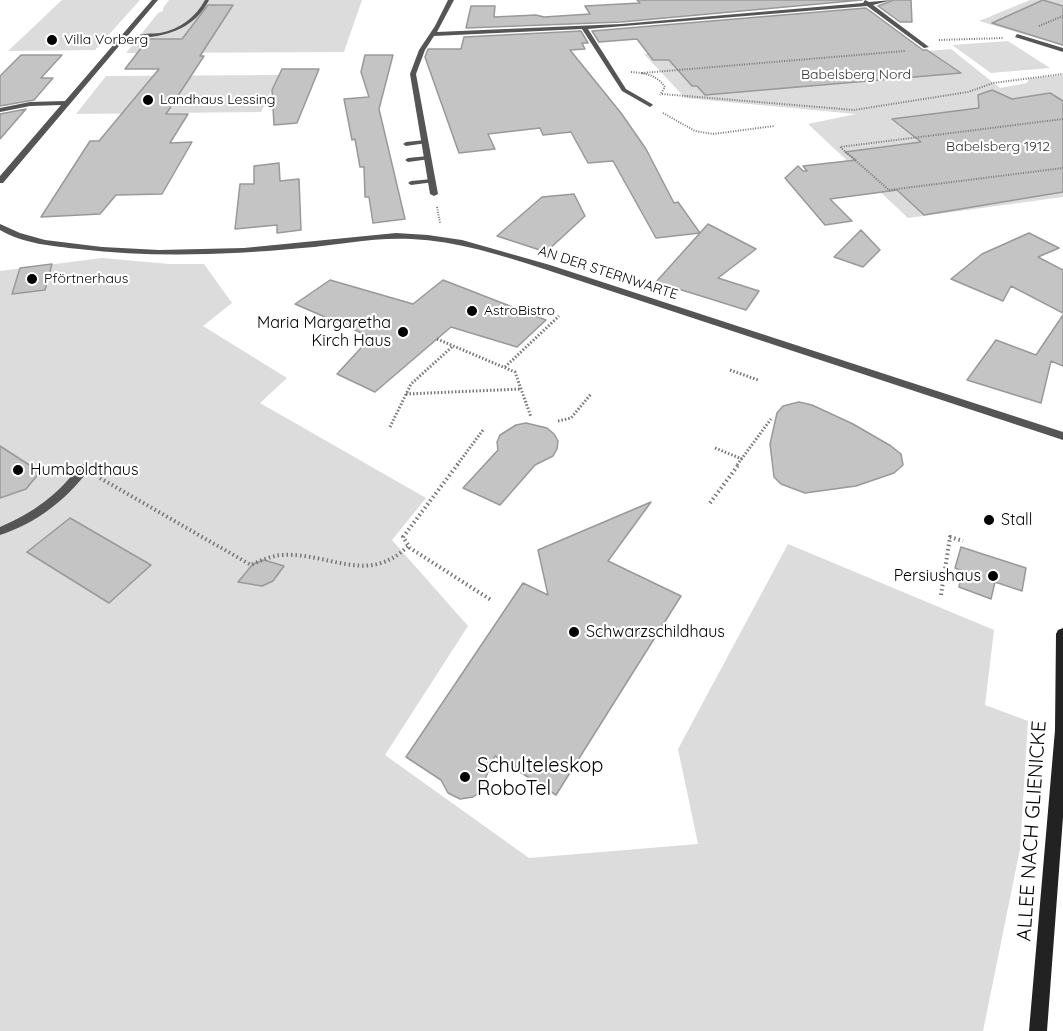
<!DOCTYPE html>
<html>
<head>
<meta charset="utf-8">
<style>
  body { margin:0 }
  canvas { display:block; background:#fff }
</style>
</head>
<body>
<canvas width="1063" height="1031"></canvas>
<script>
const context = document.querySelector('canvas').getContext('2d');
context.lineJoin = 'round';
function fillPath(path, color) { context.fillStyle = color; context.fill(path, 'evenodd'); }
function strokePath(path, color, width, dash) { context.strokeStyle = color; context.lineWidth = width; context.lineCap = dash ? 'butt' : 'round'; context.setLineDash(dash || []); context.stroke(path); }
function write(font, color, halo, rows, align = 'center') {
  context.font = font + ' Quicksand,sans-serif'; context.lineWidth = 4.5; context.setLineDash([]); context.textBaseline = 'middle'; context.strokeStyle = halo; context.fillStyle = color; for (const [text, x, y, turn = 0] of rows) {
    context.save(); context.translate(x, y); context.rotate((+turn || 0) * Math.PI / 180); context.textAlign = isNaN(turn) ? turn : align; if (halo) context.strokeText(text, 0, 0); context.fillText(text, 0, 0); context.restore();
  }
}
fillPath(new Path2D(`
  M62,0H140L95,50L8,51Z
  M169,0H362L344,52L126,53L158,13L163,11V8Z
  M1030,0H1063V46L979,21Z
  M890,32L917,52L951,49L1000,88L1027,83L1029,79L1063,75V197L908,218L808,124L856,114L685,98L644,54Z
  M1008,41L1050,68L991,73L952,45Z
  M279,75L261,112L76,114L106,76Z
  M102,258L169,264H204L232,303L203,326L287,378L260,403L426,498L392,540L468,626L385,755L529,858L698,844L678,749L788,544L994,630L985,705L1028,721L1020,849L983,1031H0V271Z`), '#dcdcdc');
const building = new Path2D(`
  M637,0H862L621,22L466,28L471,6H495L494,17L536,15L544,17L590,14L585,6L640,3Z
  M894,0H911L912,22H900L878,6Z
  M1043,0L1063,6V45L992,23Z
  M208,5H233L200,56H204L166,114H188L170,143L192,142L162,194L116,195L100,214L41,217L90,141H99L159,69H125L148,39H182Z
  M866,8L923,50H927L961,73L705,95L697,86H692L669,60H653L637,39L599,42L592,31Z
  M581,31L588,43H582L585,49L570,50L621,113L646,149L674,203L678,202L700,233L708,224L756,249L718,278L759,291L746,310L656,282L700,233L656,238L613,161L588,163L571,132L543,135L540,128L488,134L495,149L459,153L425,57L428,49H461L464,37Z
  M21,55H62L41,78H53L34,100L0,106V76Z
  M365,55H393L379,109L405,219L373,223L369,197H365L364,167H360L355,139L352,140L344,99L369,97L361,72Z
  M282,69H319L297,123L274,125L272,90Z
  M992,90L1012,99L1050,93L1063,101V192L924,215L897,190L830,199L852,221L825,225L785,178L798,166L803,171H807L803,166L856,160L845,152L921,142L892,119L979,108L978,95Z
  M26,109L0,139V114Z
  M279,163L280,181L299,179L301,230L277,233V225L235,229L240,184H254V166Z
  M574,194L585,216L546,252L497,236L542,197Z
  M861,230L880,250L863,267L834,257Z
  M1029,233L1059,248L1038,257L1063,270V313L1011,286L1003,301L951,279L982,254Z
  M52,264L45,290L12,294L20,268Z
  M330,280L413,304L443,280L546,320L517,347L451,327L375,392L337,374L371,337L295,304Z
  M1063,315V366L1051,361L1041,403L967,380L996,340L1036,355Z
  M799,402L812,405L853,424L891,446L901,454L903,465L894,473L856,486L805,493L781,484L774,477L770,444L777,413L783,406Z
  M526,423L547,428L554,434L558,441L557,449L553,456L535,465L500,505L463,488L498,450L497,442L500,435L516,425Z
  M0,446L40,472L26,489L0,498Z
  M651,502L608,561L681,596L556,795L495,756L479,793L473,797L460,799L448,793L441,780L406,757L523,583L548,595L538,550Z
  M70,518L151,565L109,603L27,552Z
  M961,547L1026,568L1022,591L995,582L991,599L959,587L962,571L955,568Z
  M264,560L284,566L273,581L262,586L238,582L253,564Z`);
fillPath(building, '#c4c4c4');
strokePath(building, '#999', 1.5);
strokePath(new Path2D(`
  M1039,26L1063,16
  M939,40L1004,38
  M631,72C645,73 657,75 665,87L660,95
  M642,73L905,51
  M662,94L854,110L968,92L993,83L1063,74
  M663,113L695,131L713,134L774,126
  M1063,119L840,147L889,190L1063,168
  M437,207L440,223`), '#777', 2, [1, 1.5]);
strokePath(new Path2D(`
  M437,339L515,372L531,417
  M505,367L559,316
  M730,370L758,380
  M406,394L521,389
  M558,421L571,418L591,394
  M390,427L411,384L453,346
  M715,448L742,459
  M457,465L483,430
  M737,465L771,419`), '#777', 3, [1.5, 2]);
strokePath(new Path2D(`
  M458,464L403,537L410,548L491,600
  M100,478L251,565C261,560 271,556 282,555C329,552 368,586 408,546
  M710,503L739,464
  M941,595L950,537L963,541`), '#777', 4, [1.5, 3]);
fillPath(new Path2D(`
  M205,0H209C195,28 169,36 139,38L136,36C143,33 152,34 160,33C180,29 195,18 205,0Z
  M425,140L427,141V143L406,146L403,144L406,142Z
  M428,156L430,157V159L408,162L405,160L408,158Z
  M432,179L434,180V182L411,185L408,183L411,181Z
  M84,464L88,465L89,468L88,471C65,501 36,523 0,535V527C33,513 59,494 80,465Z`), '#555');
fillPath(new Path2D(`
  M152,0H158L3,183H0V176L61,105L30,106L0,112V108L30,102L65,101Z
  M448,0H454L437,32L621,24L863,3L865,0L869,2L892,0L873,5L929,47L924,48L867,6L588,29L626,89L652,104L653,105L650,107L622,91L582,29L434,36L425,50L416,74L438,194L434,196L430,194L410,74L419,50L435,26Z
  M1017,34L1063,48V52L1015,37Z
  M0,224L20,233L45,240L102,247L159,250L244,248L396,233L428,235L462,240L550,265L1063,432V440L544,269C501,255 457,241 411,239C374,237 338,245 302,248C228,255 153,258 79,249C52,246 24,244 0,230Z`), '#555');
fillPath(new Path2D(`
  M1063,628V817L1047,1031H1029L1055,730L1056,634L1058,630Z`), '#222');
for (const [x, y, r, color] of [
  [52,40,6,"#000"],
  [148,100,6,"#000"],
  [32,279,6,"#000"],
  [472,311,6,"#000"],
  [403,332,6,"#000"],
  [18,470,6,"#000"],
  [989,520,6,"#000"],
  [993,576,6,"#000"],
  [574,632,6,"#000"],
  [465,777,6,"#000"]
]) { const dot = new Path2D(); dot.arc(x, y, r, 0, 2 * Math.PI); context.fillStyle = color; context.fill(dot); strokePath(dot, '#fff', 2); }
write('14px', '#000', '#fff', [
  ["Villa Vorberg",64,40],
  ["Landhaus Lessing",160,100],
  ["Pförtnerhaus",44,279],
  ["AstroBistro",484,311]
], 'left');
write('14px', '#333', '#fff', [
  ["Babelsberg Nord",856,75],
  ["Babelsberg 1912",998,147]
]);
write('14px', '#000', '#fff', [
  ["AN DER STERNWARTE",608,273,18]
]);
write('16px', '#000', '#fff', [
  ["Maria Margaretha",391,323,"right"],
  ["Kirch Haus",391,341,"right"],
  ["Humboldthaus",30,470],
  ["Stall",1001,520],
  ["Persiushaus",981,576,"right"],
  ["Schwarzschildhaus",586,632]
], 'left');
write('20px', '#000', '#fff', [
  ["Schulteleskop",477,766],
  ["RoboTel",477,789]
], 'left');
write('20px', '#000', '#fff', [
  ["ALLEE NACH GLIENICKE",1032,831,-86]
]);
</script>
</body>
</html>
